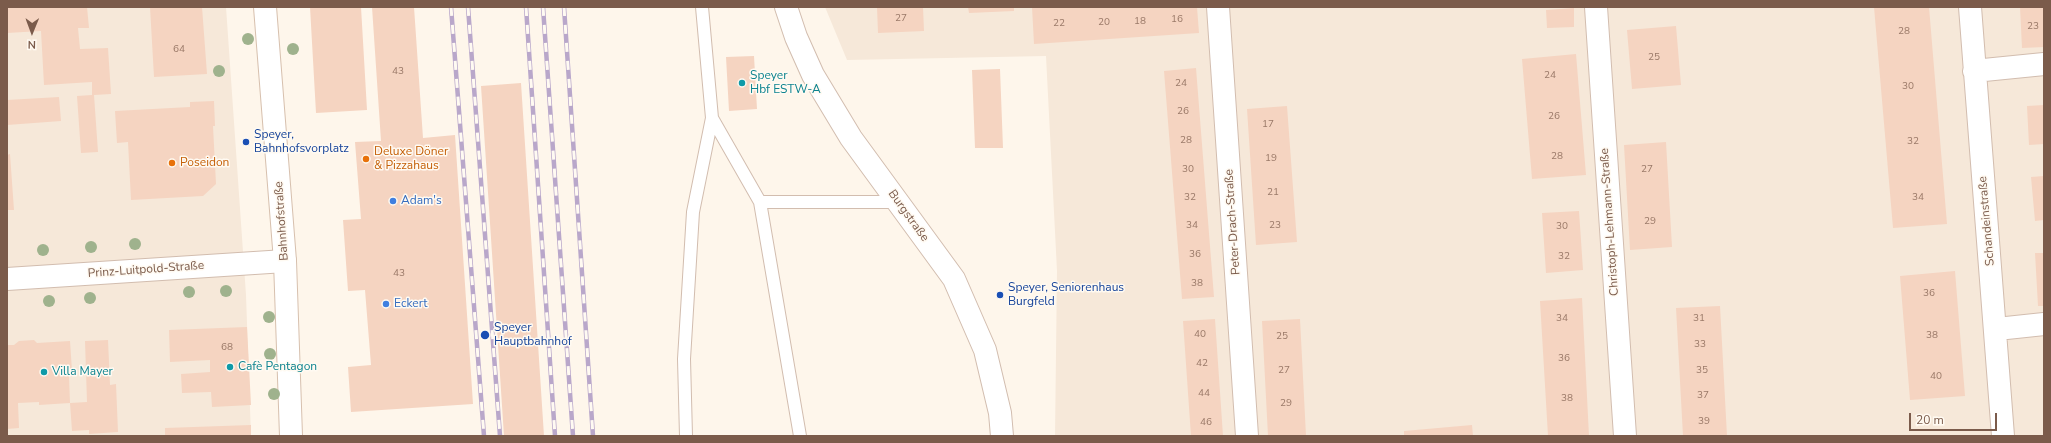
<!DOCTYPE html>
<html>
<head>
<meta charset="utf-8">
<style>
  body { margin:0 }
  #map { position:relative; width:2051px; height:443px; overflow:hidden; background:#fef6eb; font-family:"Nunito Sans",sans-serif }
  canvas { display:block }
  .frame { position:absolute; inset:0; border:8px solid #7b5b4b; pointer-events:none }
  .north { position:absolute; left:12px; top:12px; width:40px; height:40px; -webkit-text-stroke:3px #fffaf2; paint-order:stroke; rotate:181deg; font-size:11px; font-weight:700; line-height:16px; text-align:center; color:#7b5b4b }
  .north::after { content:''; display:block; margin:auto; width:14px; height:18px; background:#7b5b4b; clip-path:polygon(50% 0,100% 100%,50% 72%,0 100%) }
  .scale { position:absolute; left:1909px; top:413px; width:88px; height:18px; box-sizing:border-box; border:2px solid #7b5b4b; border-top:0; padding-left:5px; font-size:12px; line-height:14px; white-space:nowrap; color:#7b5b4b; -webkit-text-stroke:3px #fffaf2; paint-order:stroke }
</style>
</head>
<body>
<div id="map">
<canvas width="2051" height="443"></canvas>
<div class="frame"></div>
<div class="north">N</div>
<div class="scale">20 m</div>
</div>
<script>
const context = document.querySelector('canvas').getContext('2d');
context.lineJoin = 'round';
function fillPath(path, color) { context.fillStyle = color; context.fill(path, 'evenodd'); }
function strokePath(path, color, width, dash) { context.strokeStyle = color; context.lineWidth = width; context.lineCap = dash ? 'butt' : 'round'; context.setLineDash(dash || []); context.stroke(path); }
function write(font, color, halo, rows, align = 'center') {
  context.font = font + ' "Nunito Sans",sans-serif'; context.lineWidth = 3; context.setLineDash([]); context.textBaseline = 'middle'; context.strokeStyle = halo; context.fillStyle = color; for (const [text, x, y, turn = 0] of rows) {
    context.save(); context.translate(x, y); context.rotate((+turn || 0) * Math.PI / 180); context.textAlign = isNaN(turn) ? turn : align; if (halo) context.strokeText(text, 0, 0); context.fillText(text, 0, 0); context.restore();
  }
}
fillPath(new Path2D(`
  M7,7H226L246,295L251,436H7Z
  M825,7H2044V436H1055L1057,271L1046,56L847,60Z`), '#f6e8d9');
fillPath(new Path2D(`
  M7,7H87L89,28H78L80,49L108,48L111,94L94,95L98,152L81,153L77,96L92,95V82L44,85L41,31L7,33Z
  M150,7H202L207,74L154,77Z
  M310,7H361L367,110L316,113Z
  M372,7H414L423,138L455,135L473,404L351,412L348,367L371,365L365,290L348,291L343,220L361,219L355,142L381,141Z
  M877,7H923L924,31L878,33Z
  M968,7H1014V11L969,13Z
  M1032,7H1197L1199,33L1034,44Z
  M1874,7H1929L1947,224L1893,228Z
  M2020,7H2044V47L2022,48Z
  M1574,8V27L1547,28L1546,10Z
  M1676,26L1681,85L1632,89L1627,30Z
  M1576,54L1586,175L1532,179L1522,59Z
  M754,56L757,109L729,111L726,57Z
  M1196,68L1214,297L1182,299L1164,71Z
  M1000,69L1003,148H975L972,70Z
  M521,83L544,436H504L481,86Z
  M59,97L61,121L7,125V100Z
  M214,101L215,126H213L216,184L203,196L131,200L128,142L117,143L115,111L190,107V102Z
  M2044,105V144L2029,145L2027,106Z
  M1287,106L1297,242L1256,245L1247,109Z
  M1666,142L1672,247L1630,250L1624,145Z
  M10,154L14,210H7V155Z
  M2044,176V220L2035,221L2031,177Z
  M1579,211L1583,270L1546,273L1542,213Z
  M2035,253H2044V306H2038Z
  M1955,271L1965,396L1910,400L1900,276Z
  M1582,298L1589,436H1548L1540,301Z
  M1720,306L1727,436H1683L1676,308Z
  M1215,319L1223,436H1191L1183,321Z
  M1300,319L1306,436H1268L1262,321Z
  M247,327L251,405L212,407L211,392L182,393L181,374L210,372V360L170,362L169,330Z
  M34,340L37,343L70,341L72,371L69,376L70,403L39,405V402L18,403L19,428L7,429V345H14L19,341Z
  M108,340L110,385L116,384L118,432L89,434V430L72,431L70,403L87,402L85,341Z
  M251,425V436H165V428Z
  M1472,425L1473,436H1404V431Z`), '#f5d4c1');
const lane = new Path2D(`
  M702,7L712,118L760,202L800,436
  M760,202H899
  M686,436L684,359L693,212L712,118`);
const street = new Path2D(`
  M786,7L796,37L813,75L851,138L954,279L985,350L1000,413L1002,436
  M1218,7L1247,436
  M1596,7L1625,436
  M1970,7L2003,436
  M1974,71L2044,64
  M7,279L285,261
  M1997,329L2044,324`);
const secondary = new Path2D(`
  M265,7L285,261L291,436`);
strokePath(lane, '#d2bdaf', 14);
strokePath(street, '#d2bdaf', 24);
strokePath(secondary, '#d7c0ae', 24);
strokePath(lane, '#fff', 12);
strokePath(street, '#fff', 22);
strokePath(secondary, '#fff', 22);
const rail = new Path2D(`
  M451,7L484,436
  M468,7L500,436
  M526,7L555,436
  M543,7L573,436
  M564,7L593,436`);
strokePath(rail, '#b9a7ca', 4.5);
strokePath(rail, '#fffaf2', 3, [9]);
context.fillStyle = '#9fb28d';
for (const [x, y] of [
  [248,39],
  [293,49],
  [219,71],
  [135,244],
  [91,247],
  [43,250],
  [226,291],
  [189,292],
  [90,298],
  [49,301],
  [269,317],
  [270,354],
  [274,394]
]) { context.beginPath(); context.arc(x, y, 6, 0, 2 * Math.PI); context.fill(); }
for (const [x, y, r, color] of [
  [742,83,4,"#0f9aa8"],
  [246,142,4,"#1a4fb4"],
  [366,159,4,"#e8710a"],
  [172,163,4,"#e8710a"],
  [393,201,4,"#3f7fe0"],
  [1000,295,4,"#1a4fb4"],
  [386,304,4,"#3f7fe0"],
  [485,335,5,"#1a4fb4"],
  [230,367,4,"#0f9aa8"],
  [44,372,4,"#0f9aa8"]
]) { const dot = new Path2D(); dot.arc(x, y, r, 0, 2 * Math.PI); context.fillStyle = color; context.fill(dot); strokePath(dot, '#fffaf2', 1.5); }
write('10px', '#9a7968', null, [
  ["27",901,19],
  ["16",1177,20],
  ["18",1140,22],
  ["20",1104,23],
  ["22",1059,24],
  ["23",2033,27],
  ["28",1904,32],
  ["64",179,50],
  ["25",1654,58],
  ["43",398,72],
  ["24",1550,76],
  ["24",1181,84],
  ["30",1908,87],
  ["26",1183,112],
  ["26",1554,117],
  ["17",1268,125],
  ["28",1186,141],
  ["32",1913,142],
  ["28",1557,157],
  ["19",1271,159],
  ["30",1188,170],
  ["27",1647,170],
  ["21",1273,193],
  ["32",1190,198],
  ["34",1918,198],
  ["29",1650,222],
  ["34",1192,226],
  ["23",1275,226],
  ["30",1562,227],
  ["36",1195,255],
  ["32",1564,257],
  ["43",399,274],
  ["38",1197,284],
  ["36",1929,294],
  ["34",1562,319],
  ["31",1699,319],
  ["40",1200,335],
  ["38",1932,336],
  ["25",1282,337],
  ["33",1700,345],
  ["68",227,348],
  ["36",1564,359],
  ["42",1202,364],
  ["27",1284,371],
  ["35",1702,371],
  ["40",1936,377],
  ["44",1204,394],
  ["37",1703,396],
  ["38",1567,399],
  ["29",1286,404],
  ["39",1704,422],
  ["46",1206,423]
]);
write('12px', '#0d838f', '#fffaf2', [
  ["Speyer",750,76],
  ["Hbf ESTW-A",750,90],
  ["Cafè Pentagon",238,367],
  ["Villa Mayer",52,372]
], 'left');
write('12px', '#164399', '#fffaf2', [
  ["Speyer,",254,135],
  ["Bahnhofsvorplatz",254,149],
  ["Speyer, Seniorenhaus",1008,288],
  ["Burgfeld",1008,302],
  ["Speyer",494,328],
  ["Hauptbahnhof",494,342]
], 'left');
write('12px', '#c56008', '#fffaf2', [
  ["Deluxe Döner",374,152],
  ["& Pizzahaus",374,166],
  ["Poseidon",180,163]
], 'left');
write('12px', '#366cbe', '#fffaf2', [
  ["Adam's",401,201],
  ["Eckert",394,304]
], 'left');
write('12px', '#7b5b4b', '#fffaf2', [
  ["Burgstraße",908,216,54],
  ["Bahnhofstraße",282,221,-94],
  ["Schandeinstraße",1987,221,-95],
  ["Peter-Drach-Straße",1233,222,-94],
  ["Christoph-Lehmann-Straße",1610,222,-94],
  ["Prinz-Luitpold-Straße",146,270,-4]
]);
</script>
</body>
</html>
